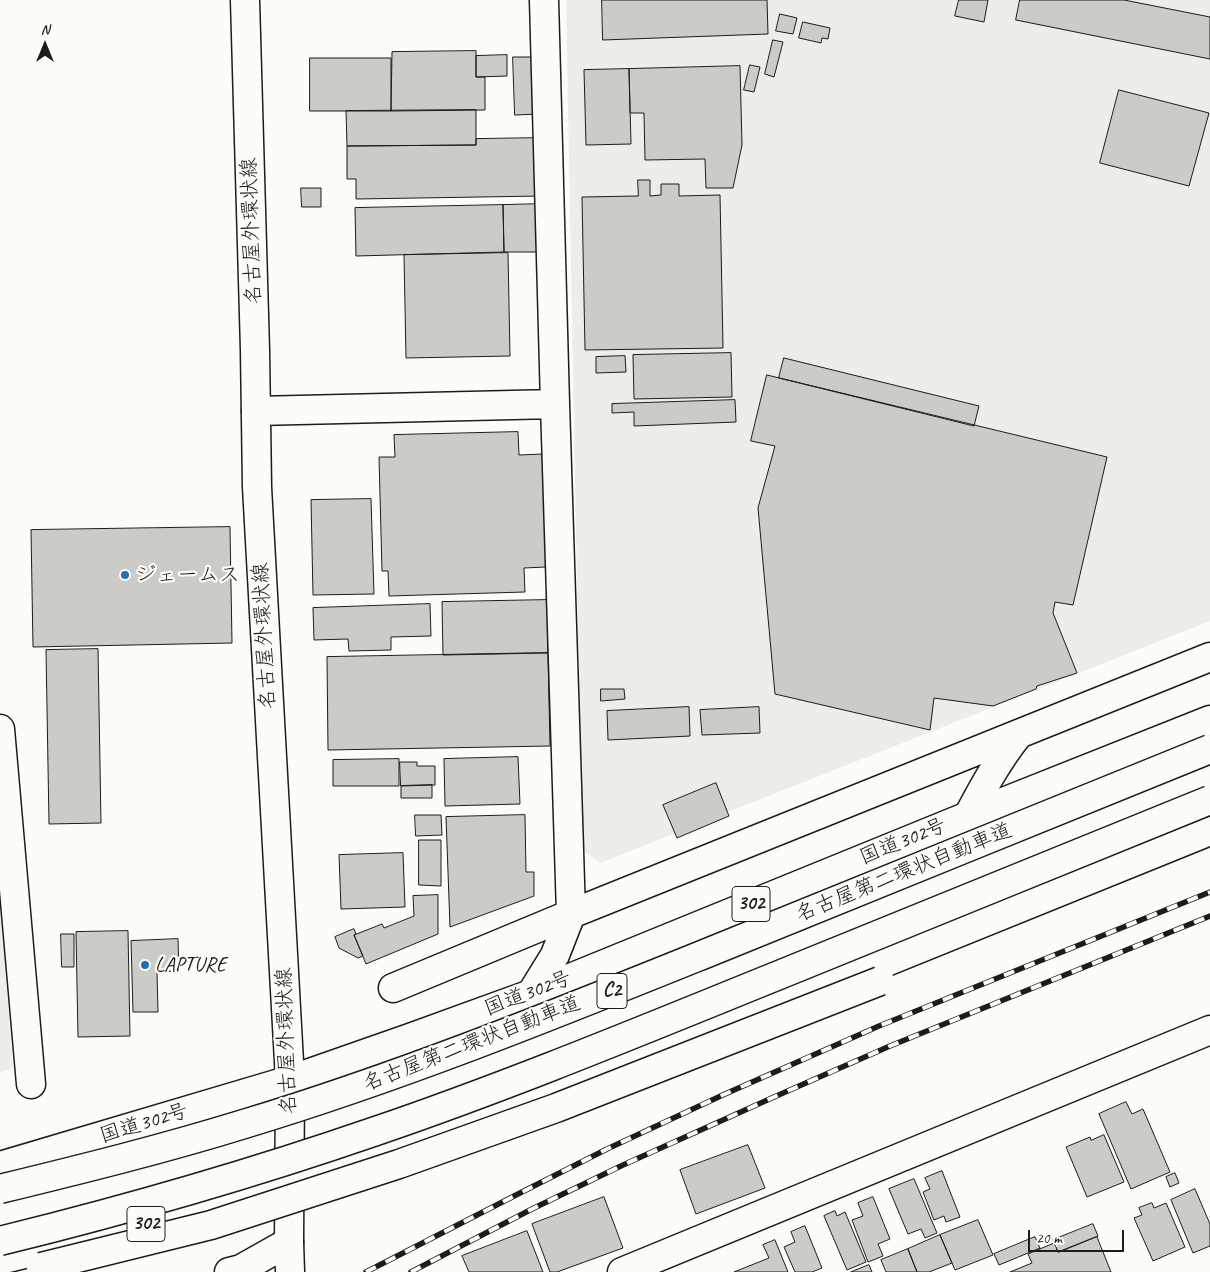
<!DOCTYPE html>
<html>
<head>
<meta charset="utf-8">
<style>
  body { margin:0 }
  #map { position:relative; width:1210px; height:1272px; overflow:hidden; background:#fdfcf7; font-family:Caveat,sans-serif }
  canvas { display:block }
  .north { position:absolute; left:20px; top:20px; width:50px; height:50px; -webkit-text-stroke:4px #fdfcf7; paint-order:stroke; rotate:0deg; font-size:14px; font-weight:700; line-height:20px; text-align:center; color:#1c1c1c }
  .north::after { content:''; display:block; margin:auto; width:18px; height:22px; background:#1c1c1c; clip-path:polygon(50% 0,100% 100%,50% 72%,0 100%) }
  .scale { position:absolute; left:1028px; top:1230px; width:96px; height:22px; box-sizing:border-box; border:2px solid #1c1c1c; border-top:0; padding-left:6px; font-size:15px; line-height:18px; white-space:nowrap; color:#1c1c1c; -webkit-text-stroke:4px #fdfcf7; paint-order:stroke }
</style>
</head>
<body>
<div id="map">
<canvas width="1210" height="1272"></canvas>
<div class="north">N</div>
<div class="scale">20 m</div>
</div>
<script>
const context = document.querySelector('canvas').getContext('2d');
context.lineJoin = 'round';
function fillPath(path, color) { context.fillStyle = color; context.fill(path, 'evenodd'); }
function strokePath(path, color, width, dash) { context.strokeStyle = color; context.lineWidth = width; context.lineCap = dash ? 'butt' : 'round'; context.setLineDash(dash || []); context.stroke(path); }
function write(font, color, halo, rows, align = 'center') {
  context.font = font + ' Caveat,"Klee One",sans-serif'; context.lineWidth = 4.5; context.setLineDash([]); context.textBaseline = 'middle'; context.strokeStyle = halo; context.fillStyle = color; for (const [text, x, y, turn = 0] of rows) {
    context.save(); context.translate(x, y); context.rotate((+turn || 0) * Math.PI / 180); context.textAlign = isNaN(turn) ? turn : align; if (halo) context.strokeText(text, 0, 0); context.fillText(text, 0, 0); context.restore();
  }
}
fillPath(new Path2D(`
  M566,0H1210V621L600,863L582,850Z
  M0,906L13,1068L0,1072Z`), '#eeede9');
const building = new Path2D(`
  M602,0H767L768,34L603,40Z
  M959,0H988L984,22L955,16Z
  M1020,0H1124L1210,17V59L1016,20Z
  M780,14L797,18L793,34L776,31Z
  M803,22L830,28L828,39L822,38L821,43L799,38Z
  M773,40L783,42L774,77L765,74Z
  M476,51V77H485V110L391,111L392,52Z
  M507,55V76L476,77V56Z
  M513,57H539L540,114L515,115Z
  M310,58H391V111H310Z
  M750,65L760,67L754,92L744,90Z
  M740,66L742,145L733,188H706L705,159L645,160L644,113H630L629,69Z
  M629,69L631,144L586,145L584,70Z
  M1119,90L1209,113L1189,186L1100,163Z
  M476,110V145L347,146L346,111Z
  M541,138L542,196L356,199V179H347V146L476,145V139Z
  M638,180H650V196L661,195V184H679V196L720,195L723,348L585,350L582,197L638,196Z
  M301,188H321V207H302Z
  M543,204V252H504L503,205Z
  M503,205L504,252L356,256L355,208Z
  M508,253L510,356L406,358L404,255Z
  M731,353L732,397L634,399L633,355Z
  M625,356L626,372L596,373V357Z
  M784,358L979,406L974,426L779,378Z
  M767,375L1107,457L1073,605L1055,602L1053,613L1077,673L1037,686L1036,689L993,706L934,698L930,730L775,694L758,508L775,446L751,441Z
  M735,400L736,422L634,426V412L612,413V404Z
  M518,432L519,455L543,454L546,567L524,568L525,592L389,596L388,571H382L379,457H395L394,435Z
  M371,499L374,594L313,595L311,500Z
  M230,527L232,643L33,647L31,530Z
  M547,600L548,653L443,655L442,602Z
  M430,604L431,636L391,637V650L349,651L348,639L314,640L313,608Z
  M98,649L101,823L49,824L46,650Z
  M548,653L550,746L328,750L327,657Z
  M601,689H624L625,699L601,701Z
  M689,707L690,736L608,740L607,711Z
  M759,707L760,733L702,735L700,710Z
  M518,757L520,804L445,806L444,759Z
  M399,759V786H333V760Z
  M400,762H417V766H435V785L401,786Z
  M716,783L729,816L677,838L663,805Z
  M432,785V798H401V786Z
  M415,815H441L442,835L416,836Z
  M525,815L526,872H534V896L450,927L446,817Z
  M419,840H441V886L419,885Z
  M403,853L405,907L341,909L339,855Z
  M438,895V934L366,964L354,935L382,924L384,928L414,916L413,896Z
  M354,929L356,934L354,935L363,956L358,958L339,948L335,937Z
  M128,931L130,1036L78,1037L76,932Z
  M61,934H74V967H62Z
  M178,939L179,971L157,972L158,1012H133L131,941Z
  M1126,1102L1132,1114L1143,1109L1170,1172L1131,1189L1099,1114Z
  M1104,1135L1124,1182L1087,1197L1066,1147L1090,1137L1091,1140Z
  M748,1145L765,1188L696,1214L680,1170Z
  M942,1171L960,1217L946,1222L944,1216L934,1220L923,1192L930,1189L925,1178Z
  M1175,1173L1179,1183L1170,1187L1166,1177Z
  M914,1179L937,1233L925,1238L921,1229L908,1234L889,1189Z
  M1195,1189L1210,1224V1246L1193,1253L1171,1200Z
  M604,1197L623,1248L557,1272H550L532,1224Z
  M873,1197L890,1239L878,1244L883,1256L868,1262L852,1220L863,1216L858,1203Z
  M1152,1203L1154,1208L1166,1203L1185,1247L1153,1261L1134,1218L1142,1215L1139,1208Z
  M835,1211L837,1216L845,1212L866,1262L847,1270L824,1216Z
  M978,1220L993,1255L955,1270L940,1235Z
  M1093,1224L1098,1236L1058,1252L1053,1240Z
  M805,1226L822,1268L812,1272H795L784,1247L795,1242L791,1232Z
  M527,1231L543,1272H469L462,1256Z
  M940,1235L952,1263L929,1272H917L908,1249Z
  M1035,1237L1040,1248L999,1265L994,1254Z
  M1097,1237L1111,1272H1010L1032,1263L1028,1254L1054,1243L1058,1252Z
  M775,1240L788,1272H734L769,1258L763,1245Z
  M908,1249L917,1272H886L881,1260Z
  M869,1265L872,1272H851Z`);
fillPath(building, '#cccbc8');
strokePath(building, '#1c1c1c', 1);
const street = new Path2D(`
  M256,411L555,404
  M0,729L31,1084
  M968,816C983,788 998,760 1018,735
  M393,988L571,914L555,404L544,0
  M531,994L555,955L571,914L1210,657
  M229,1272L241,1269L289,1242
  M622,1272L1210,1030`);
const secondary = new Path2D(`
  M245,0L255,350L257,487L290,1080L289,1242L290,1272`);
const highway = new Path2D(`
  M0,1166L290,1080L410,1038L531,994L968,816L1210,720
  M0,1260L166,1219L290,1185L424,1139L691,1041L1210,831`);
strokePath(street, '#1c1c1c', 31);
strokePath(secondary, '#1c1c1c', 31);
strokePath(highway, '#1c1c1c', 31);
strokePath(street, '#fdfcf7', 28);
strokePath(secondary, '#fdfcf7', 28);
strokePath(highway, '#fdfcf7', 28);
const rail = new Path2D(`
  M366,1272L518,1194L607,1149L725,1094L879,1026L1210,892
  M411,1272L532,1209L623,1165L774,1097L890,1046L1210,916`);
strokePath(rail, '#1c1c1c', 5.5);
strokePath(rail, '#fdfcf7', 4, [11]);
const highwayBridge = new Path2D(`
  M0,1189C82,1169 163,1149 244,1124C403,1076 558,1013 712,951C878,884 1044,816 1210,749
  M0,1241C126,1210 251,1174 373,1132C511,1085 648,1028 784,973C926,915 1068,858 1210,800
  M41,1267L211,1225L399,1164L556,1108L880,981`);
strokePath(highwayBridge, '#1c1c1c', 31, []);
strokePath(highwayBridge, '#fdfcf7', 28);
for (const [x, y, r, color] of [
  [125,575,5,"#1f6fb2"],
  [145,965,5,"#1f6fb2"]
]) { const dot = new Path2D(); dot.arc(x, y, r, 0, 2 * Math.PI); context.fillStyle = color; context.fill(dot); strokePath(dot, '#fdfcf7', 2); }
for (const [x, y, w] of [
  [751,904,38],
  [612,991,30],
  [146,1224,38]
]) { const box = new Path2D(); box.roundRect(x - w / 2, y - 17.5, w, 35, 4); context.fillStyle = '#fdfcf7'; context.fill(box); strokePath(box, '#1c1c1c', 1); }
write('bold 20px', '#1c1c1c', null, [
  ["302",751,904],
  ["C2",612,991],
  ["302",146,1224]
]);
write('21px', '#1c1c1c', '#fdfcf7', [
  ["名古屋外環状線",252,231,-92],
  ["名古屋外環状線",265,636,-93],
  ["国道302号",903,842,-22],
  ["名古屋第二環状自動車道",904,873,-22],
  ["国道302号",528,994,-21],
  ["名古屋外環状線",287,1041,-92],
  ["名古屋第二環状自動車道",472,1044,-21],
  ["国道302号",144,1124,-17]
]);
write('21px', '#1c1c1c', '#fdfcf7', [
  ["ジェームス",135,575],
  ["LAPTURE",155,965]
], 'left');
</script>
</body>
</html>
